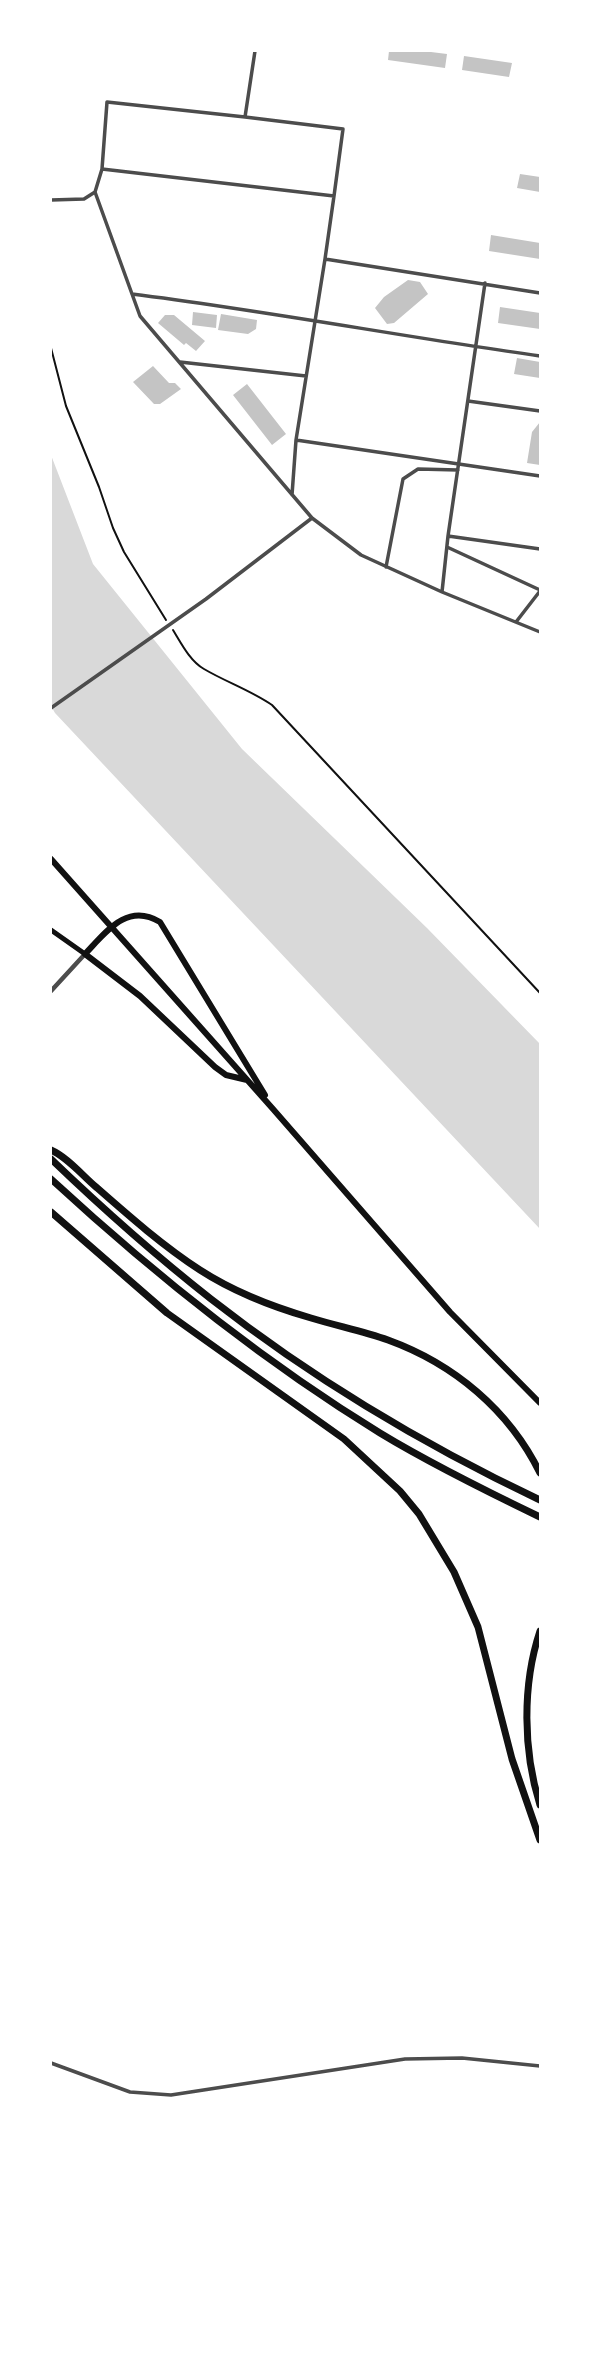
<!DOCTYPE html>
<html>
<head>
<meta charset="utf-8">
<style>
  body { margin:0 }
  #map { position:relative; width:591px; height:2365px; overflow:hidden; background:#fff; font-family:"Space Grotesk",sans-serif }
  canvas { display:block }
  .frame { position:absolute; inset:0; border:52px solid #fff; pointer-events:none }
</style>
</head>
<body>
<div id="map">
<canvas width="591" height="2365"></canvas>
<div class="frame"></div>
</div>
<script>
const context = document.querySelector('canvas').getContext('2d');
context.lineJoin = 'round';
function fillPath(path, color) { context.fillStyle = color; context.fill(path, 'evenodd'); }
function strokePath(path, color, width, dash) { context.strokeStyle = color; context.lineWidth = width; context.lineCap = dash ? 'butt' : 'round'; context.setLineDash(dash || []); context.stroke(path); }
fillPath(new Path2D(`
  M51,455L93,564L242,749L427,928L540,1044V1229L55,713L51,706Z`), '#d9d9d9');
fillPath(new Path2D(`
  M389,51H423L447,54L445,68L388,60Z
  M464,56L512,63L509,77L462,70Z
  M520,174L540,177V192L517,188Z
  M491,235L540,243V259L489,251Z
  M408,280L420,282L428,294L394,323L387,324L375,308L384,297Z
  M500,307L540,313V329L498,323Z
  M193,312L217,315L216,328L192,325Z
  M221,314L257,320L256,329L248,334L218,330Z
  M165,315H174L205,341L196,351L186,343L184,345L158,323Z
  M517,358L540,362V378L514,374Z
  M153,366L169,383H175L181,389L160,404H154L133,382Z
  M247,384L286,434L272,445L233,395Z
  M540,422V465L527,463L532,432Z`), '#c4c4c4');
strokePath(new Path2D(`
  M51,348L66,406L99,487L113,528L124,552L166,620
  M173,630C181,643 190,661 204,669C226,682 250,690 272,705L540,993`), '#111', 2);
strokePath(new Path2D(`
  M245,117L343,129L334,196
  M102,169L334,196L325,259L540,293
  M95,192L140,316L312,518L361,555L442,592L540,632
  M95,192L102,169L107,102L245,117L255,51
  M51,200L84,199L95,192
  M132,294C268,311 404,337 540,356
  M180,362L306,376
  M468,401L540,411
  M296,440L540,476
  M292,495L296,440L325,259
  M448,536L540,549
  M447,547L540,590
  M386,567L403,479L418,469L458,470
  M442,592L448,536L485,283
  M516,622L540,591
  M51,708L206,599L312,518
  M51,2063L130,2092L171,2095L405,2059L462,2058L540,2066`), '#4c4c4c', 3.5);
strokePath(new Path2D(`
  M51,991L85,954`), '#4c4c4c', 4.5);
strokePath(new Path2D(`
  M51,930L85,954`), '#111', 5);
strokePath(new Path2D(`
  M51,859L273,1109L450,1312L540,1403
  M247,1080L226,1075L215,1067L140,996L85,954C106,932 127,902 160,922L265,1095`), '#111', 6);
strokePath(new Path2D(`
  M51,1150C67,1157 82,1175 96,1187C129,1216 163,1246 200,1270C234,1292 273,1307 311,1318C337,1326 363,1331 388,1340C454,1364 509,1410 540,1473
  M51,1159C102,1208 155,1255 211,1299C312,1378 424,1445 540,1500
  M51,1179C153,1273 261,1360 380,1433C431,1464 486,1491 540,1517
  M51,1212L167,1313L344,1439L400,1491L419,1514L454,1572L478,1627L512,1759L540,1840
  M540,1631C522,1685 523,1751 540,1805`), '#111', 7);
</script>
</body>
</html>
